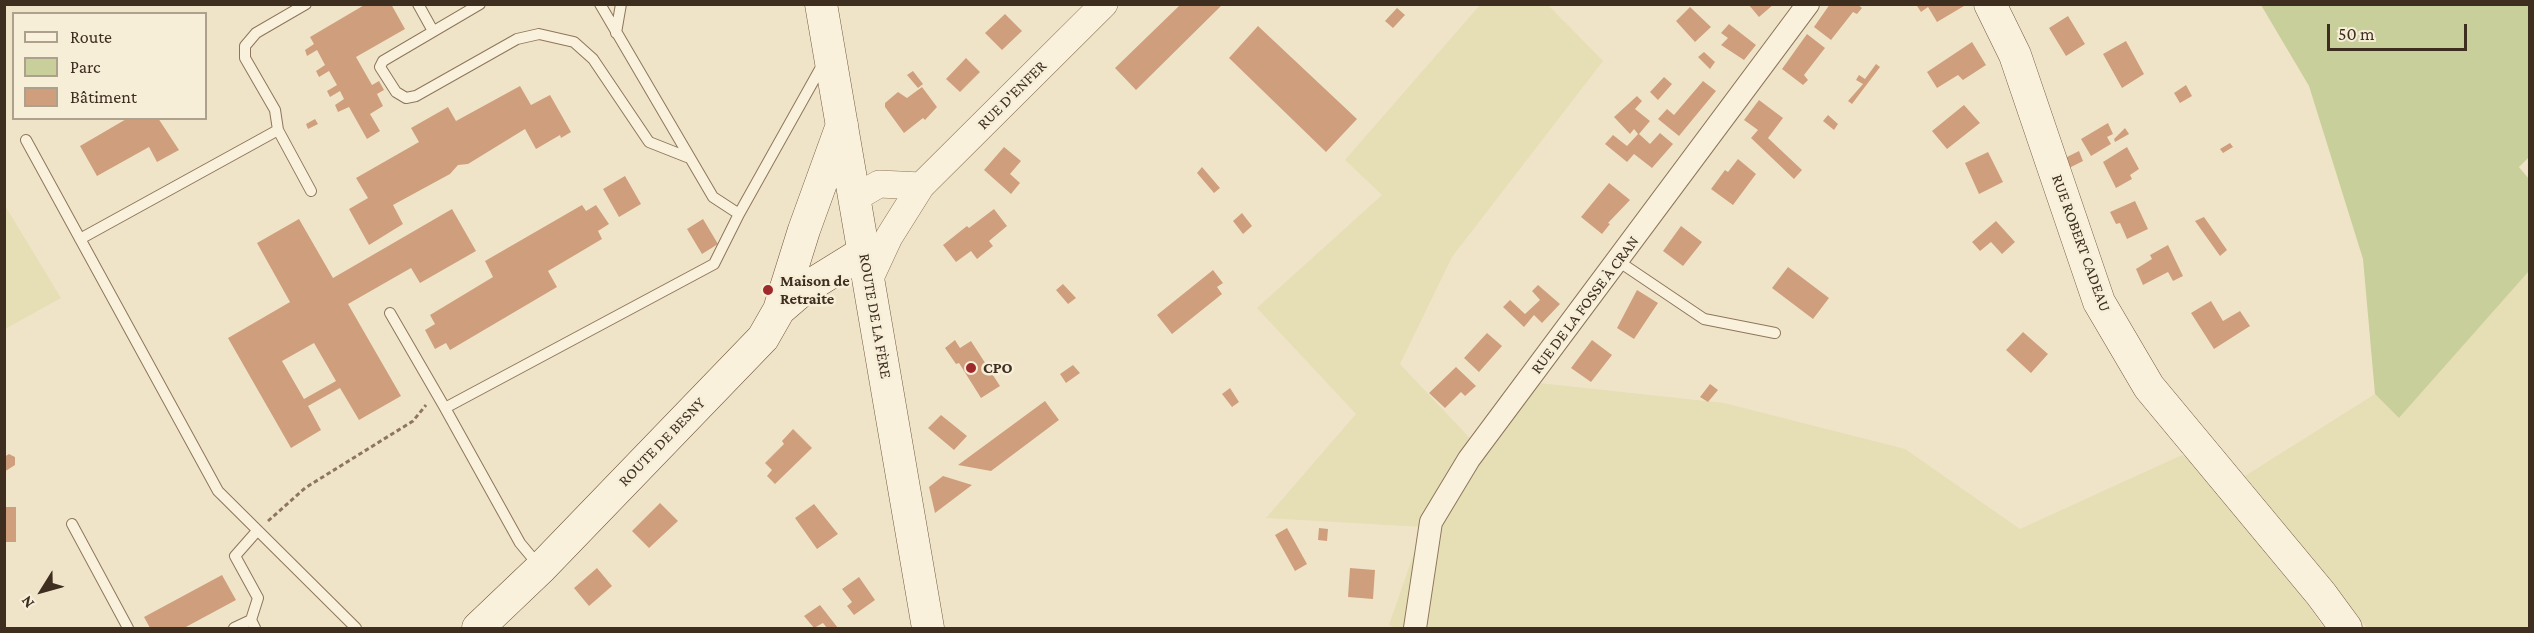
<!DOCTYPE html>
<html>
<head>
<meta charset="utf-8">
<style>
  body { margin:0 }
  #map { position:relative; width:2534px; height:633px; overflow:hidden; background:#f0e4c8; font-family:"Crimson Pro",serif }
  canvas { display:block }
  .frame { position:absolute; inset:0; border:6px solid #3d2e20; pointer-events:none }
  .legend { position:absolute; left:12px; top:12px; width:195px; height:108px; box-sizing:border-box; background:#f7eed8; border:2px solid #ada18e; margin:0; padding:8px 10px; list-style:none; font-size:18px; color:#3d2e20 }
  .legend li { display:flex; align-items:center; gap:12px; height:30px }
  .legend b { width:30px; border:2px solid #ada18e }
  .north { position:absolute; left:12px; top:561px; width:60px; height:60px; -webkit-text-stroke:4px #f7eed8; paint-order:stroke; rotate:233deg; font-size:16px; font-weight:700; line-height:24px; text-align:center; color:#3d2e20 }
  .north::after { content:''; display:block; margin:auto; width:21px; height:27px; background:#3d2e20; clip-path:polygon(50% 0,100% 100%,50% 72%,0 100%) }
  .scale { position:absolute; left:2327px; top:24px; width:140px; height:27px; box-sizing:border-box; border:3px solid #3d2e20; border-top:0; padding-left:8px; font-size:18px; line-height:21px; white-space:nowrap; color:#3d2e20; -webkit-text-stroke:4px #f7eed8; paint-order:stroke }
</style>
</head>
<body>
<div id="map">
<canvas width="2534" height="633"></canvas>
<div class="frame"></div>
<ul class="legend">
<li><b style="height:8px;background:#faf1dc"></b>Route</li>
<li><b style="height:16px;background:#c9cf9b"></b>Parc</li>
<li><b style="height:16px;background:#cf9f7d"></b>Bâtiment</li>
</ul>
<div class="north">N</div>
<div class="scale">50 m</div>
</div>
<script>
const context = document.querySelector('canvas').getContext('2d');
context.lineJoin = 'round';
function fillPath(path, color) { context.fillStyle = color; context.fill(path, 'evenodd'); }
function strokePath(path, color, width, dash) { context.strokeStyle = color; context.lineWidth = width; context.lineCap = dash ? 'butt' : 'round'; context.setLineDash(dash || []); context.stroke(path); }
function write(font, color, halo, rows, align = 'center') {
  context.font = font + ' "Crimson Pro",serif'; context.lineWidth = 5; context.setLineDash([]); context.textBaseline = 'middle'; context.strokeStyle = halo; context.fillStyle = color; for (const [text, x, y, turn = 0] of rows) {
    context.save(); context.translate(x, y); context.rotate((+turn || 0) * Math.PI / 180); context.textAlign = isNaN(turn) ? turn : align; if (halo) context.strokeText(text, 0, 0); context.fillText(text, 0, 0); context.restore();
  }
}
fillPath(new Path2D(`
  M1480,5H1548L1603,61L1452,257L1400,364L1481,450L1539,383L1724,403L1905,449L2020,529L2182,455L2228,485L2324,628H1394L1389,625L1423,527L1266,518L1356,414L1257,308L1382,195L1345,160Z
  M4,204L61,298L5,329H4Z
  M2529,271V628H2367L2245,476L2375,394L2400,417Z`), '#e6deb5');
fillPath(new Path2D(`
  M2261,5H2529V157L2519,167L2529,179V271L2399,418L2375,394L2363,259L2309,86Z`), '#c9cf9b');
fillPath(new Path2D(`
  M366,4H391L405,29L356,57L372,85L379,81L384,90L377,94L383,106L370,114L380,131L367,139L349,107L338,112L335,105L344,99L340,91L330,97L327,91L337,85L329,71L319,77L316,71L325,65L317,50L307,56L305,50L314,44L310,37Z
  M1748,4H1774L1759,17Z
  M1830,4H1857L1862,8L1857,14L1853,12L1831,40L1814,27Z
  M1180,5H1222L1136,90L1115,68Z
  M1920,5H1963L1964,6L1937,22L1928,7L1921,12L1917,6Z
  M1690,7L1711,27L1695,42L1676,21Z
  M1397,8L1405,15L1393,28L1385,21Z
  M1005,14L1022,31L1002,50L985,33Z
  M2068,16L2085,44L2066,56L2049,28Z
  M1729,24L1756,45L1744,60L1721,45L1728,38L1721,33Z
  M1258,26L1357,119L1326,152L1229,58Z
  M1807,34L1825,48L1804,75L1808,80L1803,85L1782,69Z
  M2126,41L2144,74L2122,88L2103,54Z
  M1972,42L1986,65L1963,80L1958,75L1937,88L1927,72Z
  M1704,52L1715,62L1710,69L1698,57Z
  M966,58L980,72L960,92L946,79Z
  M1876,64L1880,67L1852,104L1848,101L1863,84L1856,80L1859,75L1865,79Z
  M913,71L923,84L918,88L907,75Z
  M1664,77L1672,84L1658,100L1650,92Z
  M1703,81L1716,91L1679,136L1658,119L1667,109L1674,115Z
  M2186,85L2192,96L2180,103L2174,93Z
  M520,86L531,105L550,95L571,132L561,138L560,135L536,149L525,129L468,164L458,165L450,174L393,205L403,224L369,245L349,209L368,198L356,178L419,142L411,128L448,107L456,121Z
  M922,87L937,107L925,120L923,118L904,133L885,107V103L898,92L907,98Z
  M1637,96L1642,101L1635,109L1650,121L1639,134L1650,144L1660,133L1673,144L1652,168L1634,154L1627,162L1605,144L1613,135L1627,146L1638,134L1634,129L1630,134L1614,117Z
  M1759,100L1783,118L1768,138L1802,170L1794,179L1751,138L1758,130L1744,120Z
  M1964,105L1980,123L1947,149L1932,131Z
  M1828,115L1838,124L1834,130L1823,121Z
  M128,118H158L179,150L157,162L149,147L97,176L80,146Z
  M315,119L318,124L308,129L306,124Z
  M2108,123L2113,134L2107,137L2111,144L2091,156L2081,139Z
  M2125,128L2129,134L2115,142L2114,139Z
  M2230,143L2233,147L2223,153L2220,149Z
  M1004,147L1021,161L1010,174L1020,183L1011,194L984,170Z
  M2127,147L2139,169L2130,175L2132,179L2116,188L2103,162Z
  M2079,151L2083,161L2067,169L2063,159Z
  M1988,152L2003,182L1979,194L1965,163Z
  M1738,159L1756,174L1733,205L1711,189L1725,170L1728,172Z
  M1202,167L1220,188L1214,193L1197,173Z
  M625,176L641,204L619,217L603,189Z
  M1609,183L1630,200L1608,223L1610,224L1602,234L1581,217Z
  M2135,201L2148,229L2127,239L2120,223L2116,224L2110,212Z
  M582,205L586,211L596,205L609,224L598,231L602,239L548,271L557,287L450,350L446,343L435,349L425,330L435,324L430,315L493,277L485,261Z
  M452,209L476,251L420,283L411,268L348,304L401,396L359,420L340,388L308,406L321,430L291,448L228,338L290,302L257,243L299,219L333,278ZM314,343L336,381L304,399L282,361Z
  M994,209L1007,226L989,241L993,246L977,259L971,251L956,262L943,245L967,226L969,228Z
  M1242,213L1252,226L1243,234L1233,221Z
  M2204,217L2227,250L2220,256L2195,221Z
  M703,219L718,244L702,254L687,229Z
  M1996,221L2015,242L2002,254L1991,242L1980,251L1972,242Z
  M1681,226L1702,242L1683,266L1663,251Z
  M2168,245L2183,276L2173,281L2168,272L2143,285L2136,269L2152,259L2150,255Z
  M1788,267L1829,298L1813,319L1772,288Z
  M1213,270L1223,283L1217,287L1222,294L1172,334L1157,315Z
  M1063,284L1076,298L1068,304L1056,290Z
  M1538,285L1560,304L1542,323L1534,315L1524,327L1503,307L1510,300L1525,314L1540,300L1532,291Z
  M1637,290L1658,303L1634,339L1617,328Z
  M2211,301L2223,321L2240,311L2250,326L2214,349L2191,313Z
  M2023,332L2048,354L2031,373L2006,350Z
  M1487,333L1502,346L1479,372L1464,358Z
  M955,340L960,348L971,341L1000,386L981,398L959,363L956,364L945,348Z
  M1592,340L1612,355L1591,382L1571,368Z
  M1073,365L1080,373L1066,383L1060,374Z
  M1456,367L1476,386L1465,396L1461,392L1445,408L1429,393Z
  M1710,384L1718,390L1708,402L1700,397Z
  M1230,388L1239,402L1232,407L1222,394Z
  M1045,401L1059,420L991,471L958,465Z
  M941,415L967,436L954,450L928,428Z
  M793,429L812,448L775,484L767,476L772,470L765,463L784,444L782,441Z
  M9,454L15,457V465L4,472V457Z
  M943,476L972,485L935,513L929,487Z
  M660,503L678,521L649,548L632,531Z
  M814,504L838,534L817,549L795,518Z
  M4,507H16V542H4Z
  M1287,528L1307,564L1295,571L1275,535Z
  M1319,528L1328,529L1327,541L1318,540Z
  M597,568L612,586L589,606L574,588Z
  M1350,568L1375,570L1373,599L1348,597Z
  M222,575L236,600L184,628H150L144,617Z
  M859,577L875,600L854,615L847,606L852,602L842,589Z
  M820,605L838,628H827L823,623L814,628L804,616Z`), '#cf9f7d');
const service = new Path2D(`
  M306,4L256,33L245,46V58L275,110L278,130L311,191
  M418,4L433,31
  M480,4L383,61L380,67L396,92L406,98L416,96L517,39L539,34L574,42L593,59L649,142L687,157
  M600,4L713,197L739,214L824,62
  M616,33L621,4
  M26,140L218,491L356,628
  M80,239L278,130
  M1618,261L1704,319L1775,333
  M390,313L445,408L714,264L739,214
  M445,408L520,543L540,567
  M72,524L128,628
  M251,620L258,598L235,556L257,531
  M234,628L251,620L255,628`);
const minor = new Path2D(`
  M1415,628L1431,522L1469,459L1808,4`);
const tertiary = new Path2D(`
  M855,198L879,184L921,186
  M869,280L889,237L921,186L1104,4`);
const secondary = new Path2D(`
  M821,4L928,628
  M1990,4L2015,55L2099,302L2149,387L2321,594L2346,628
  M779,310L801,291L864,252
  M478,628L541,568L763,338L779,310L804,230L842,125`);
strokePath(service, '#8d765c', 12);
strokePath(minor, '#8d765c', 24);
strokePath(tertiary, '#8d765c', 28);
strokePath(secondary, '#6f573f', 33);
strokePath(new Path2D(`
  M268,521L305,488L413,421L426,405`), '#8d765c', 3, [4.5, 3]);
strokePath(service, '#faf1dc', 10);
strokePath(minor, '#faf1dc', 22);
strokePath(tertiary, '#faf1dc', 27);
strokePath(secondary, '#faf1dc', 32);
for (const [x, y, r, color] of [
  [768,290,6,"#9e2a2b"],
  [971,368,6,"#9e2a2b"]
]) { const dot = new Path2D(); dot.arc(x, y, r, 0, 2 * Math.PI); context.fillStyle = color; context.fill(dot); strokePath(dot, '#f7eed8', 2); }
write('16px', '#3d2e20', '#f7eed8', [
  ["RUE D'ENFER",1012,95,-45],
  ["RUE ROBERT CADEAU",2081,243,70],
  ["RUE DE LA FOSSE À CRAN",1585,305,-53],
  ["ROUTE DE LA FÈRE",875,316,80],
  ["ROUTE DE BESNY",662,442,-46]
]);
write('bold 16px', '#3d2e20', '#f7eed8', [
  ["Maison de",780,281],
  ["Retraite",780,299],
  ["CPO",983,368]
], 'left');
</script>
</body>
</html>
